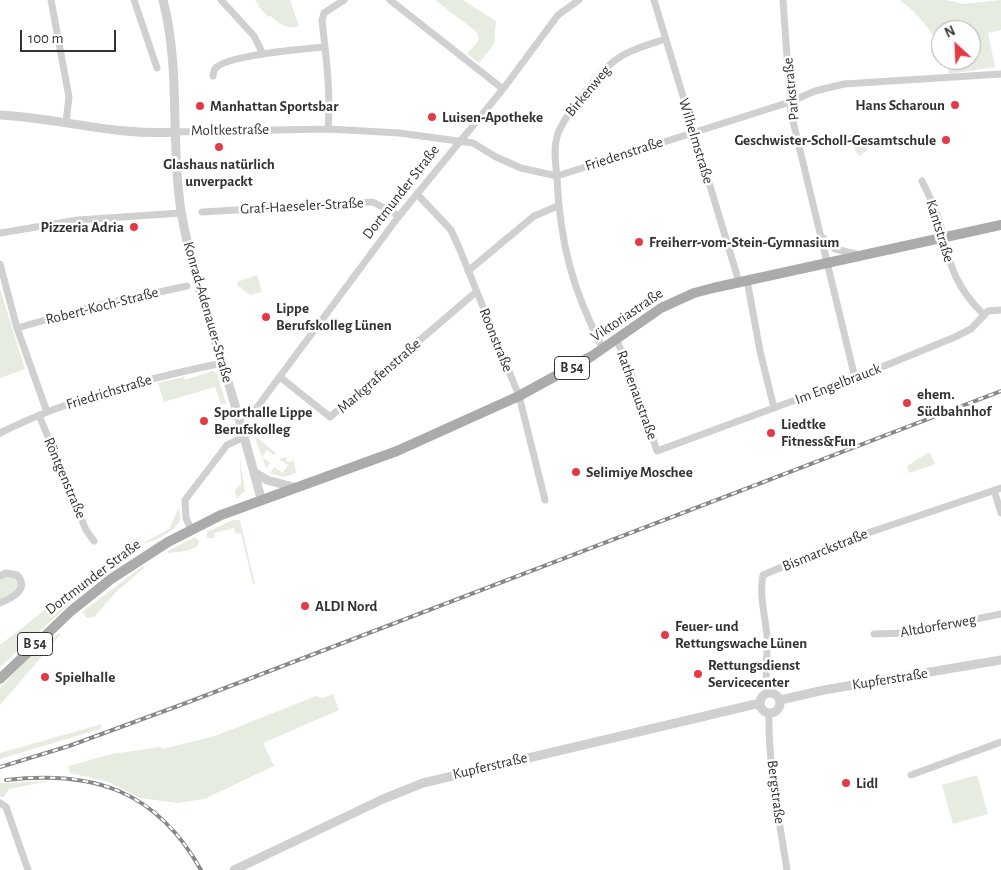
<!DOCTYPE html>
<html>
<head>
<meta charset="utf-8">
<style>
  body { margin:0 }
  #map { position:relative; width:1001px; height:870px; overflow:hidden; background:#fff; font-family:"Alegreya Sans",sans-serif }
  canvas { display:block }
  .north { position:absolute; left:931px; top:20px; width:50px; height:50px; box-sizing:border-box; background:#fff; border:1px solid #adadad; border-radius:50%; rotate:335deg; font-size:14px; font-weight:700; line-height:20px; text-align:center; color:#333 }
  .north::after { content:''; display:block; margin:auto; width:18px; height:22px; background:#e63946; clip-path:polygon(50% 0,100% 100%,50% 72%,0 100%) }
  .scale { position:absolute; left:20px; top:30px; width:96px; height:22px; box-sizing:border-box; border:2px solid #333; border-top:0; padding-left:6px; font-size:15px; line-height:18px; white-space:nowrap; color:#333; -webkit-text-stroke:4px #fff; paint-order:stroke }
</style>
</head>
<body>
<div id="map">
<canvas width="1001" height="870"></canvas>
<div class="north">N</div>
<div class="scale">100 m</div>
</div>
<script>
const context = document.querySelector('canvas').getContext('2d');
context.lineJoin = 'round';
function fillPath(path, color) { context.fillStyle = color; context.fill(path, 'evenodd'); }
function strokePath(path, color, width, dash) { context.strokeStyle = color; context.lineWidth = width; context.lineCap = dash ? 'butt' : 'round'; context.setLineDash(dash || []); context.stroke(path); }
function write(font, color, halo, rows, align = 'center') {
  context.font = font + ' "Alegreya Sans",sans-serif'; context.lineWidth = 5; context.setLineDash([]); context.textBaseline = 'middle'; context.strokeStyle = halo; context.fillStyle = color; for (const [text, x, y, turn = 0] of rows) {
    context.save(); context.translate(x, y); context.rotate((+turn || 0) * Math.PI / 180); context.textAlign = isNaN(turn) ? turn : align; if (halo) context.strokeText(text, 0, 0); context.fillText(text, 0, 0); context.restore();
  }
}
fillPath(new Path2D(`
  M255,0H290L299,26C286,29 280,25 271,16L268,17L258,6L259,4Z
  M435,0H463L496,21L494,44L479,63L467,54L479,40L477,32Z
  M900,0H946L963,4L1001,0V30L988,33L995,67L949,74L945,60H971V30H941V49C930,28 918,14 900,0Z
  M855,132L868,150L859,156L847,137Z
  M257,275L262,292L250,295L238,286L237,282Z
  M0,289L25,369L0,378Z
  M213,371L217,374L226,404H221L215,387L164,402L158,383L184,377L185,380Z
  M254,435L276,453L274,455L267,450L262,457L270,463L266,468Z
  M929,452L935,464L909,473L907,466Z
  M286,457L287,462L294,461L296,473L284,477L270,473L274,467L283,473L288,465L279,459Z
  M240,458L245,491L236,499L235,490L241,484Z
  M179,507C179,511 181,516 180,520C177,530 153,543 143,543L169,529Z
  M233,520H240L255,584H253L241,533L236,534L234,528L214,533L215,538H207V532Z
  M195,537L199,541L198,546L187,551L168,553V551Z
  M116,562L0,667V645L95,571Z
  M143,566L144,568L117,591L94,617L87,618L82,612Z
  M8,575H13L19,581L18,590L0,601V580Z
  M59,633L60,635L0,705V688L33,653Z
  M333,694L339,710L263,743L274,766L204,799L178,803L140,798L109,782L70,773L68,766L112,754L160,747L162,749L215,736L316,696L322,698Z
  M102,724L100,729L0,759V753Z
  M977,775L988,814L953,824L942,785Z
  M50,781L9,789L4,797H0V783Z`), '#e6ecdf');
strokePath(new Path2D(`
  M51,0L69,97L66,122
  M134,0L157,68
  M221,0L254,36L263,54
  M390,0L503,89
  M654,0L739,282
  M783,0L791,113L855,378
  M213,76C213,75 214,70 215,69C224,55 306,49 325,47
  M328,129C331,92 326,57 322,20L324,13L344,0
  M174,132L328,129L399,133L473,143L496,157L521,168L557,176L790,102L815,91L844,84L1001,74
  M922,181C928,194 935,206 939,220C950,261 951,282 983,314
  M418,195L451,230L460,250L519,396L545,500
  M202,212L373,202L399,216
  M0,233L78,220L181,213
  M821,236L835,249L856,254
  M0,264L17,328L47,412
  M468,271L534,216L558,206
  M747,280L760,351L774,408
  M17,328L95,306L187,286
  M616,339L628,365L657,451L855,378L955,337L971,329L988,311L1001,310
  M603,349C573,291 560,244 557,178C556,164 553,151 557,137C561,119 598,74 613,62C627,50 649,45 665,39
  M280,377L330,417L476,292
  M255,410L399,216L503,89L558,15L579,0
  M39,415L86,530L94,541
  M0,433C70,398 146,379 222,363
  M994,490L1001,513
  M191,529L186,518L185,500L227,445L244,437
  M0,576L6,573L17,575C30,589 12,598 0,603
  M874,634L907,633L1001,614
  M768,693C764,674 768,655 767,636C765,614 759,596 763,575L841,542L1001,488
  M769,713C768,766 779,818 787,870
  M911,775L1001,742
  M0,803L6,807L28,870`), '#d0d0d0', 7);
strokePath(new Path2D(`
  M163,0C181,69 170,141 181,211C191,270 211,325 228,382C240,420 250,459 261,498
  M0,115C59,118 115,136 174,132
  M254,472L267,480L293,487
  M760 703a10 10 0 1 1 20 0a10 10 0 1 1-20 0Z
  M780,700L824,690L1001,660
  M234,870L383,799L423,783L760,703`), '#d0d0d0', 9);
strokePath(new Path2D(`
  M0,679L71,611L111,579L168,542L221,515L397,451L519,396L592,356L661,308L694,293L713,288L1001,225`), '#ababab', 10);
const rail = new Path2D(`
  M0,767L69,746L186,703L1001,391
  M6,780C93,770 156,790 201,870`);
strokePath(rail, '#888', 4);
strokePath(rail, '#fff', 2, [5.5]);
for (const [x, y, r, color] of [
  [955,105,5,"#e63946"],
  [200,106,5,"#e63946"],
  [432,117,5,"#e63946"],
  [946,140,5,"#e63946"],
  [219,147,5,"#e63946"],
  [134,227,5,"#e63946"],
  [639,242,5,"#e63946"],
  [266,317,5,"#e63946"],
  [907,403,5,"#e63946"],
  [204,421,5,"#e63946"],
  [771,433,5,"#e63946"],
  [576,472,5,"#e63946"],
  [305,606,5,"#e63946"],
  [665,635,5,"#e63946"],
  [698,674,5,"#e63946"],
  [45,677,5,"#e63946"],
  [846,783,5,"#e63946"]
]) { const dot = new Path2D(); dot.arc(x, y, r, 0, 2 * Math.PI); context.fillStyle = color; context.fill(dot); strokePath(dot, '#fff', 2); }
for (const [x, y, w] of [
  [572,368,35],
  [35,644,35]
]) { const box = new Path2D(); box.roundRect(x - w / 2, y - 11.5, w, 23, 4); context.fillStyle = '#fff'; context.fill(box); strokePath(box, '#333', 1); }
write('bold 14px', '#333', null, [
  ["B 54",572,368],
  ["B 54",35,644]
]);
write('15px', '#333', '#fff', [
  ["Parkstraße",791,89,-96],
  ["Birkenweg",588,91,-50],
  ["Moltkestraße",230,130,-1],
  ["Wilhelmstraße",696,141,73],
  ["Friedenstraße",624,154,-18],
  ["Dortmunder Straße",401,192,-52],
  ["Graf-Haeseler-Straße",302,206,-3],
  ["Kantstraße",940,231,73],
  ["Robert-Koch-Straße",102,306,-14],
  ["Konrad-Adenauer-Straße",208,312,74],
  ["Viktoriastraße",627,315,-34],
  ["Roonstraße",496,340,68],
  ["Markgrafenstraße",379,376,-41],
  ["Im Engelbrauck",838,384,-21],
  ["Friedrichstraße",109,392,-17],
  ["Rathenaustraße",637,395,70],
  ["Röntgenstraße",65,478,67],
  ["Bismarckstraße",825,550,-22],
  ["Dortmunder Straße",93,577,-37],
  ["Altdorferweg",938,626,-10],
  ["Kupferstraße",890,679,-9],
  ["Kupferstraße",490,766,-13],
  ["Bergstraße",776,792,83]
]);
write('bold 15px', '#333', '#fff', [
  ["Hans Scharoun",945,105,"right"],
  ["Manhattan Sportsbar",210,106],
  ["Luisen-Apotheke",442,117],
  ["Geschwister-Scholl-Gesamtschule",936,140,"right"],
  ["Glashaus natürlich",219,164,"center"],
  ["unverpackt",219,181,"center"],
  ["Pizzeria Adria",124,227,"right"],
  ["Freiherr-vom-Stein-Gymnasium",649,242],
  ["Lippe",276,308],
  ["Berufskolleg Lünen",276,325],
  ["ehem.",917,394],
  ["Südbahnhof",917,411],
  ["Sporthalle Lippe",214,412],
  ["Berufskolleg",214,429],
  ["Liedtke",781,424],
  ["Fitness&Fun",781,441],
  ["Selimiye Moschee",586,472],
  ["ALDI Nord",315,606],
  ["Feuer- und",675,626],
  ["Rettungswache Lünen",675,643],
  ["Rettungsdienst",708,665],
  ["Servicecenter",708,682],
  ["Spielhalle",55,677],
  ["Lidl",856,783]
], 'left');
</script>
</body>
</html>
